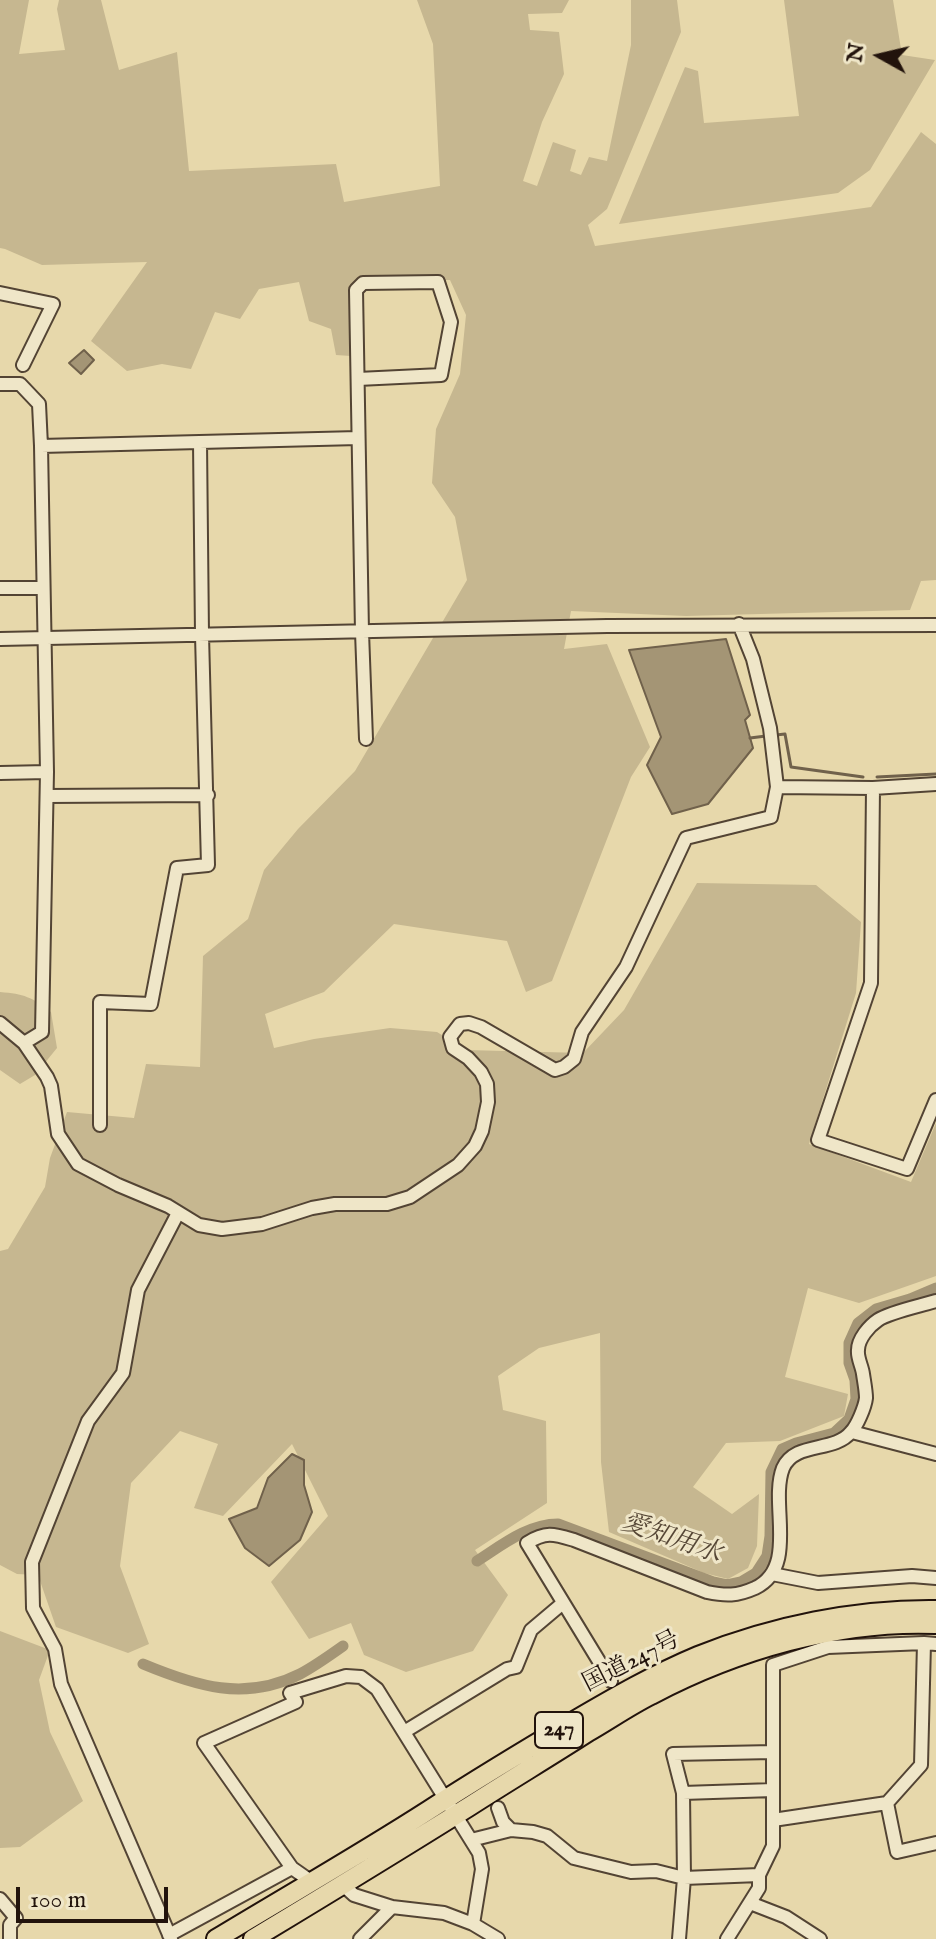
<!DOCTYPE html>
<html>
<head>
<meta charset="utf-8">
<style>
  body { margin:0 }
  #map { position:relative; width:936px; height:1939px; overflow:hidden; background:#e7d8ab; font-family:"IM FELL English",serif }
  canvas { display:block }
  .north { position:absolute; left:840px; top:16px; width:80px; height:80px; -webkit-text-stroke:6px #efe6c8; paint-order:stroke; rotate:278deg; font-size:22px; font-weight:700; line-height:32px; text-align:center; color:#22130c }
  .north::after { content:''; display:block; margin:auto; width:28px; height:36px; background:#22130c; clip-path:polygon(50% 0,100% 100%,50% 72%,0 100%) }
  .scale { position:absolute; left:16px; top:1887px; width:152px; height:36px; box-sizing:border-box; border:4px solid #22130c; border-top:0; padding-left:10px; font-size:24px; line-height:28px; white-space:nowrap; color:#22130c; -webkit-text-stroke:6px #efe6c8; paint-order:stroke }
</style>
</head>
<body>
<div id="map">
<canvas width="936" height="1939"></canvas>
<div class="north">N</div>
<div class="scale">100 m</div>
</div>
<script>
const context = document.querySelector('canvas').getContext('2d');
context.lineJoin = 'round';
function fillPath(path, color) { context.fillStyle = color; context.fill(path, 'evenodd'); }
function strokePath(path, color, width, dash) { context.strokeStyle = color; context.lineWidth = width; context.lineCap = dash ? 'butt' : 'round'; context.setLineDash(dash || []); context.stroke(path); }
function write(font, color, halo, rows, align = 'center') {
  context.font = font + ' "IM FELL English","Noto Serif JP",serif'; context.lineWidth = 6; context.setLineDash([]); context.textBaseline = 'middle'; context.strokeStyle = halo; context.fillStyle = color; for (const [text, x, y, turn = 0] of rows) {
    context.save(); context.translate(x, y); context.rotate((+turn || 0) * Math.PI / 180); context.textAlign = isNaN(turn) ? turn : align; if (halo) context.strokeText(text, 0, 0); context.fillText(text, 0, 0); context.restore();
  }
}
fillPath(new Path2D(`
  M0,0H29L19,54L65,50L57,9L59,0H101L119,70L177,52L189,171L336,164L344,202L440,186L433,44L417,0H569L562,13L528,14L530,30L559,32L564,74L542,122L523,181L537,186L553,142L576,150L570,171L581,175L589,157L607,161L631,45V0H677L681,32L607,209L588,225L595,246L871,207L921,132L936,144V580L921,581L910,610L686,616L571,611L564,649L607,644L650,747L631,777L552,981L526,992L507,941L394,924L324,992L265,1014L274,1048L314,1039L390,1028L437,1032L466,1050L583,1053L624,1010L697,883L816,885L861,922L856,993L809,1144L911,1182L936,1123V1276L859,1303L808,1288L785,1377L848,1394L844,1416L780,1441L726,1443L693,1487L732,1514L759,1494L757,1546L748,1568L728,1579L704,1573L609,1532L601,1462L600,1333L539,1348L498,1376L503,1410L546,1421L547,1503L475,1550L508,1595L473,1651L406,1672L364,1655L351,1623L309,1639L271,1582L328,1516L292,1444L223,1516L194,1508L218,1444L180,1431L131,1483L120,1566L149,1644L128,1653L56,1627L38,1575L17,1574L0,1565V1251L8,1249L45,1187L50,1158L67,1112L134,1118L146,1064L200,1067L203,956L248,919L264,870L298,829L355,771L467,580L455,517L432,483L436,429L460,374L466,315L450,280L355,282L351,356L336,355L331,329L309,321L299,282L259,289L240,319L215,312L191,369L162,364L127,371L91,341L147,262L42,265L5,249L0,248Z
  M784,0H893L902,55L935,60L870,170L838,193L619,224L685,67L698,71L704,123L799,116Z
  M0,992C24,994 32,997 51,1012L57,1048L35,1075L20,1084L0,1070Z
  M0,1631L50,1650L39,1680L50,1732L83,1801L20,1847L0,1848Z`), '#c6b790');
const water = new Path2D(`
  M84,350L94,360L81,374L69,363Z
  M726,639L750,715L745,720L753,748L708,804L672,814L647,765L661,737L629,650Z
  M292,1454L304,1460V1485L312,1512L300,1540L269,1566L245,1548L229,1519L257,1508L268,1478Z`);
fillPath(water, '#a49575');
strokePath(water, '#70614b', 2);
strokePath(new Path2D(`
  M776,735L785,734L791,767L863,777
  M750,738L766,736
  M877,777L936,774`), '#70614b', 3);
strokePath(new Path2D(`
  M477,1561C502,1545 528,1524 558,1524L713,1582L727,1585L741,1582L756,1573L767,1556L770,1536L771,1472L782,1449L796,1443L834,1433L849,1419L856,1399L855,1380L849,1363V1343L858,1323L876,1309L910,1299L936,1288
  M143,1664C196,1686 245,1702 300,1674C315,1666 329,1656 343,1646`), '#a49575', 11);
const minor = new Path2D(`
  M0,293L53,304L23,365
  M358,379L441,375L451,322L438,282L363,283L356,290L362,632L366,739
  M0,384H20L39,404L41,446L47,772L42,1032L24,1043
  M41,446L358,438
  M0,588H43
  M0,639L607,626L936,625
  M0,773L47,772
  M777,787L873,788L936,784
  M873,788L871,983L818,1140L907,1169L936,1100
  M47,796L208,795
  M0,1023L24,1043L47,1077L51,1086L58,1134L78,1164L118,1185L168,1206L199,1225L222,1229L262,1224L312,1208L335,1204H387L410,1197L458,1165L475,1146L482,1131L488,1102L487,1084L481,1072L468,1058L453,1048L450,1037L460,1024L469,1023L481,1027L555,1070L564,1067L574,1059L582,1032L626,967L686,838L771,817L777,787L770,728L753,659L739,624
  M100,1125V1002L151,1004L177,868L208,865L202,635L200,442
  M852,1432L936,1454
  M772,1574L818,1583L912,1576L936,1578
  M611,1681L527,1543C546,1531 554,1534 574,1540L707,1592C726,1596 737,1596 755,1588C799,1567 769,1504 783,1468C795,1441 834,1453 851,1432C857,1426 865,1407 866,1398C866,1391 864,1381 863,1374C862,1366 857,1358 858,1350C858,1339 869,1326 878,1320C890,1312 920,1306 936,1301
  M404,1732L507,1669L516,1667L531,1630L563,1603
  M683,1793L773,1790
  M887,1803L897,1852L936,1843
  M498,1808L503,1822L511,1830L533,1832L547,1836L574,1858L631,1872L656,1871L684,1878L759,1875
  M773,1820L887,1803L921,1765L924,1643
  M471,1840L511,1830
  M312,1882L292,1868L204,1743L296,1702L290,1693L346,1676L361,1677L377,1689L479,1853L482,1869L473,1924
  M343,1885L354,1895L392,1907L444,1913L473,1924L498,1939
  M0,1899L16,1918L10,1925V1939
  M750,1903L786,1917L820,1939
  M169,1935L292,1868
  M171,1939L61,1684L55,1649L33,1608L32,1562L88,1421L123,1373L138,1290L178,1213
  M360,1939L392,1907
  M679,1939L684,1878L683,1793L673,1754L773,1752
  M727,1939L759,1888V1875L773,1846V1665L828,1647L924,1643L936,1644`);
const highway = new Path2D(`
  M216,1939C287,1896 359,1855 429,1810C477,1779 525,1750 574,1721C615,1697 655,1674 698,1656C773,1626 856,1609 936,1610
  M253,1939C326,1895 398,1851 470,1806C509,1781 549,1757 588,1732C609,1720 629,1706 651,1695C736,1650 839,1620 936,1624`);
strokePath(minor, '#534434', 16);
strokePath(highway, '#22130c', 22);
strokePath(minor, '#efe6c8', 12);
strokePath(highway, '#e7d8ab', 18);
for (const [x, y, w] of [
  [559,1730,48]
]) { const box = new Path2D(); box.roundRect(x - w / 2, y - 18, w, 36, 6); context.fillStyle = '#efe6c8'; context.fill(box); strokePath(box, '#22130c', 2); }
write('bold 22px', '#22130c', null, [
  ["247",559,1730]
]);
write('24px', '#22130c', '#efe6c8', [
  ["国道247号",632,1663,-27]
]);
write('italic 26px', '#564736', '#efe6c8', [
  ["愛知用水",671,1540,19]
]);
</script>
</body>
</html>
